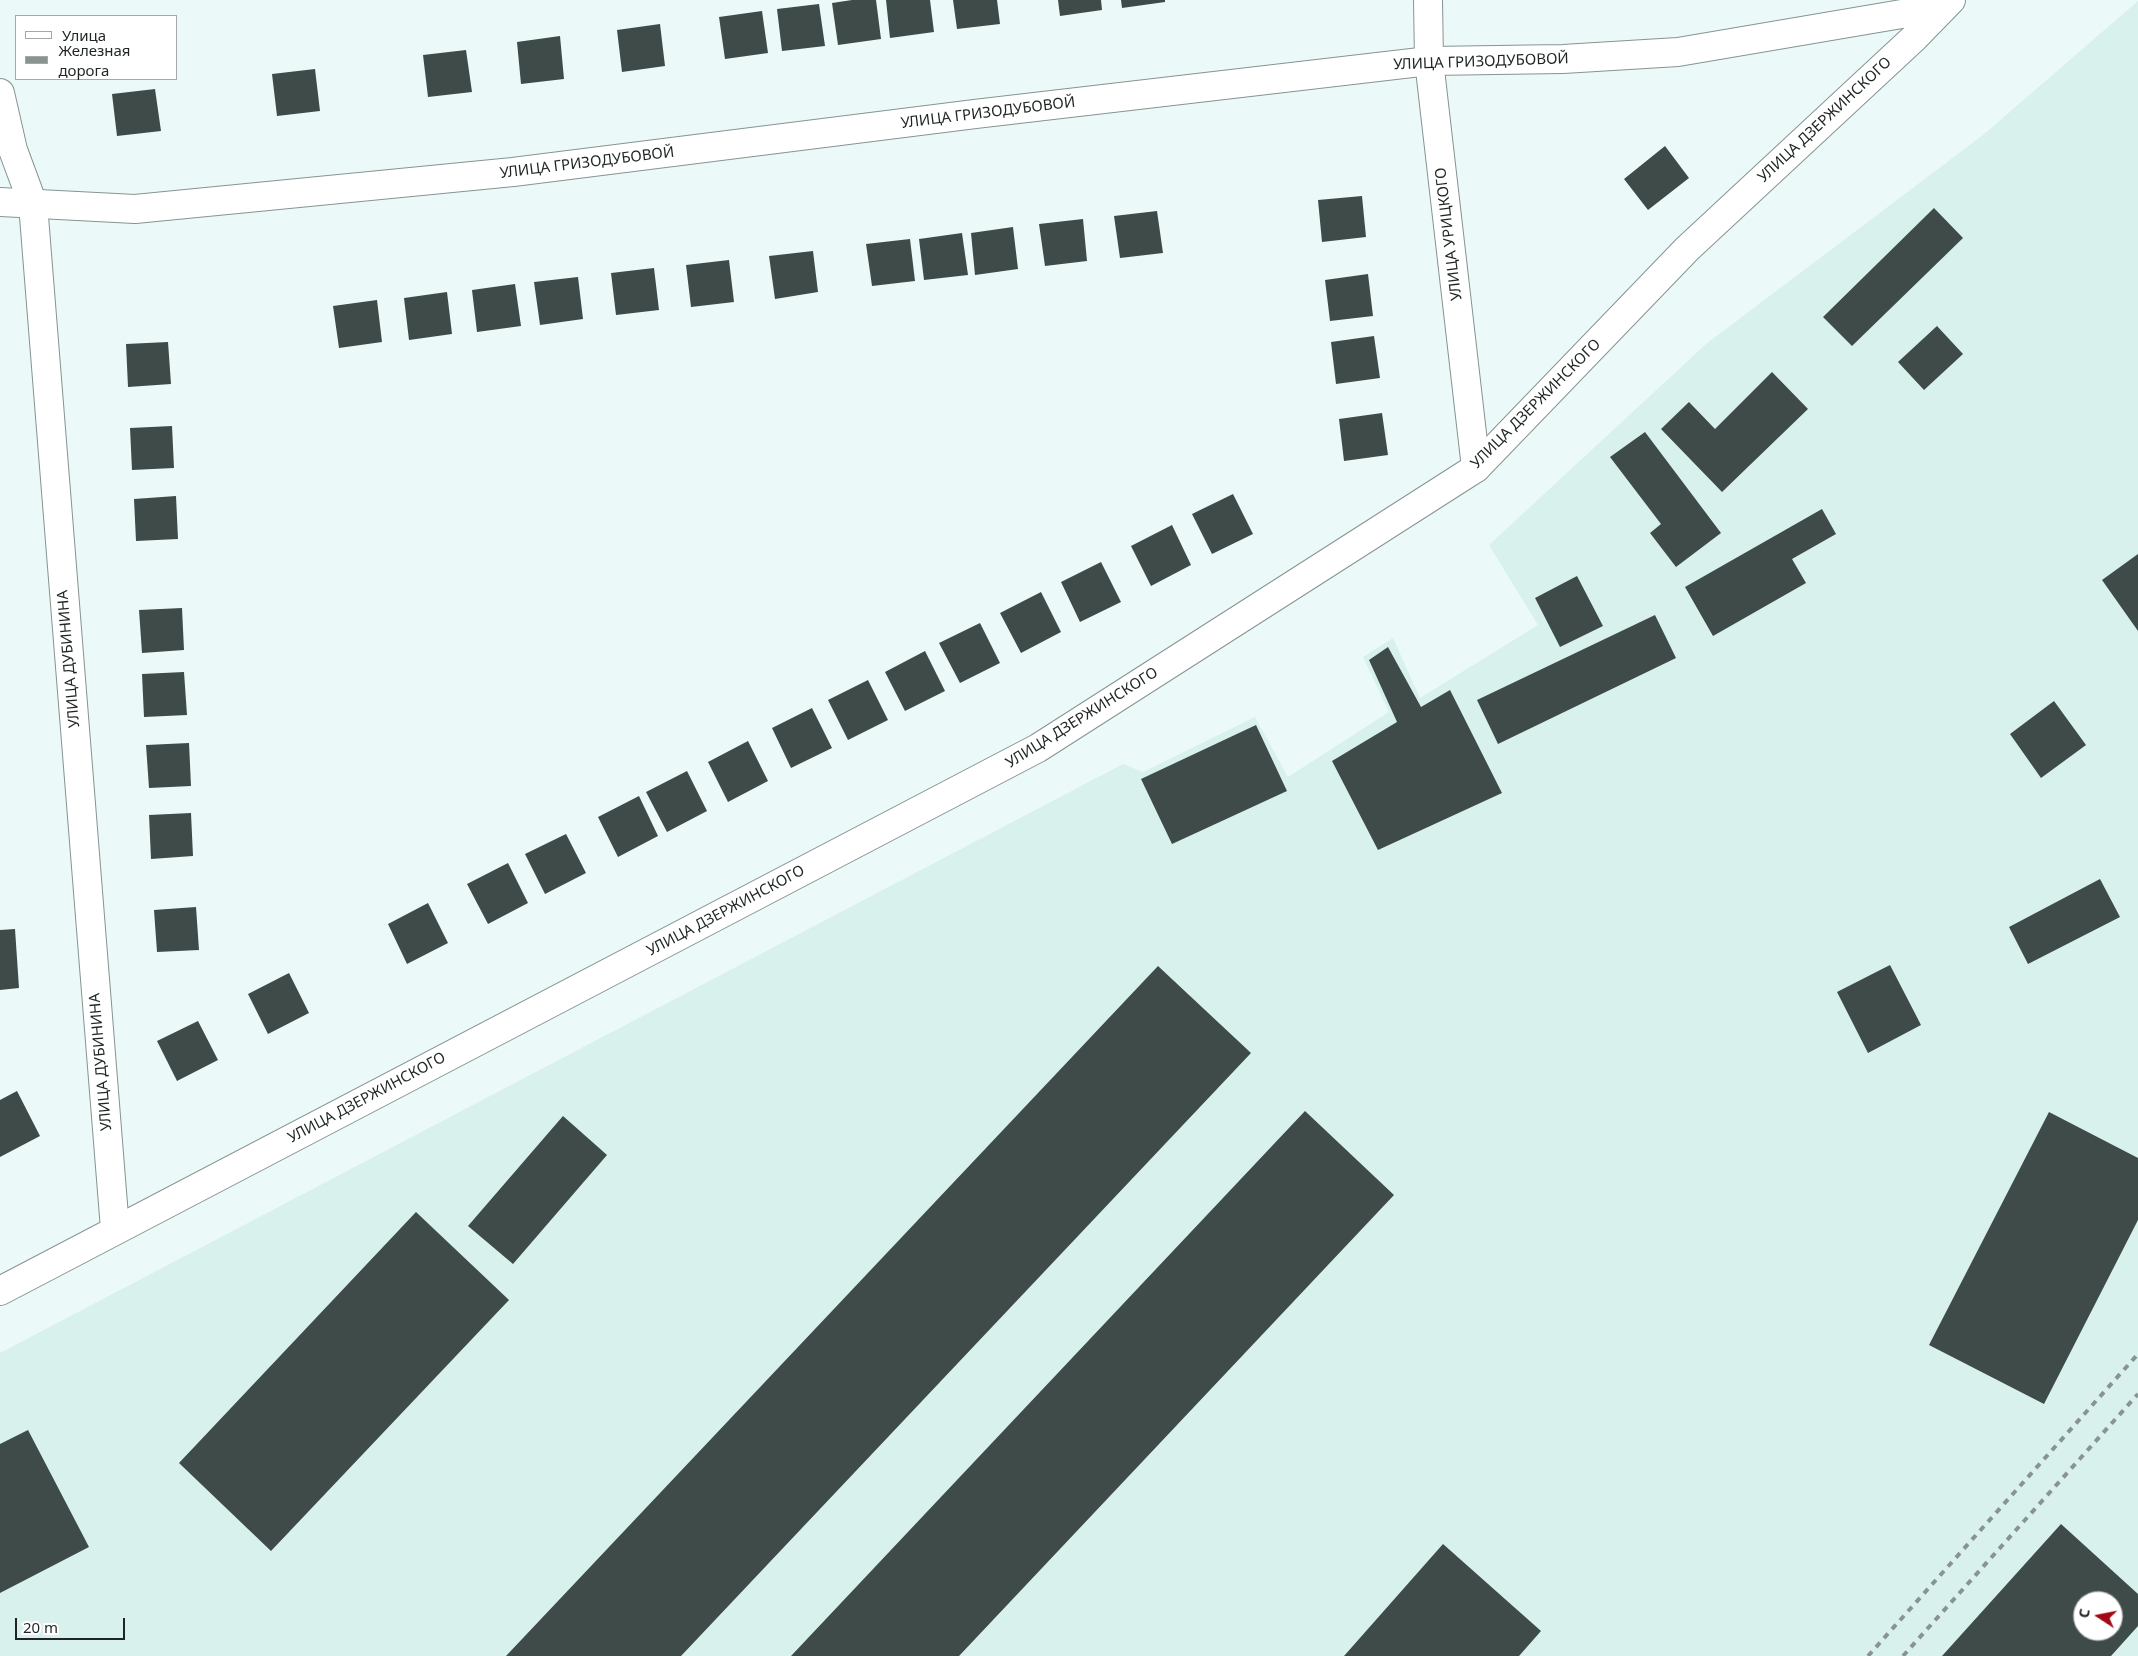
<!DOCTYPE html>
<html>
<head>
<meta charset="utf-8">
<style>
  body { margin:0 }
  #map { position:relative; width:2138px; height:1656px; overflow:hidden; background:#ebfaf8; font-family:"Noto Sans",sans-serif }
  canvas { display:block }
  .legend { position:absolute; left:15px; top:15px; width:162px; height:65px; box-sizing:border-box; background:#fff; border:1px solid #a5a8a7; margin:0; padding:6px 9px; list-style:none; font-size:15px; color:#1f2524 }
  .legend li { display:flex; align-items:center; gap:10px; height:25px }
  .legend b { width:25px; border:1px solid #a5a8a7 }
  .north { position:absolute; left:2073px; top:1591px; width:50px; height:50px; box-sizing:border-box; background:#fff; border:1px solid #a5a8a7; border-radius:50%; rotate:281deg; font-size:14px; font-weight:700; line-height:20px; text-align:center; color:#1f2524 }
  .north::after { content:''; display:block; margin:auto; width:18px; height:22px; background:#a30914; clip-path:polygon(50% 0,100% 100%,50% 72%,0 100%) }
  .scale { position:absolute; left:15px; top:1618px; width:110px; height:22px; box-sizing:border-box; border:2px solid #1f2524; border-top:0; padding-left:6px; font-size:15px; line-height:18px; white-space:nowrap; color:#1f2524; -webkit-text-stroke:4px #fff; paint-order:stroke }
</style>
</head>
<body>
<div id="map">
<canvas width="2138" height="1656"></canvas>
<ul class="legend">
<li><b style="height:6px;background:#fff"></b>Улица</li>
<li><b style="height:6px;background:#899492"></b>Железная дорога</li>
</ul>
<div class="north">С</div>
<div class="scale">20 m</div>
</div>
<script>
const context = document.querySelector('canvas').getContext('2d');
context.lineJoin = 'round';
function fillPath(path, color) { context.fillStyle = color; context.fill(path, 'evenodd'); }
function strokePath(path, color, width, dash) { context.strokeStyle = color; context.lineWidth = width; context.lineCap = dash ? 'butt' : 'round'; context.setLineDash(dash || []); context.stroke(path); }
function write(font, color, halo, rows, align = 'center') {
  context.font = font + ' "Noto Sans",sans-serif'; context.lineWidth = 5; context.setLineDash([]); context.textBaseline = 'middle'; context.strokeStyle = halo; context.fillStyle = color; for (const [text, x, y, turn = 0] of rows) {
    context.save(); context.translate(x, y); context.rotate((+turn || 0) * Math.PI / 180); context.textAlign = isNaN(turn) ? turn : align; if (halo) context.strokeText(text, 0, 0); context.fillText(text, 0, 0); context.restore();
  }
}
fillPath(new Path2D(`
  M2138,1V1656H0V1353L1123,764L1143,772L1255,717L1288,777L1389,712L1363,657L1393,638L1420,698L1538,625L1489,545L1706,344L1983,135ZM2083,1601H2113V1631H2083Z`), '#d8f1ed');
fillPath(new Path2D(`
  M852,0H876L881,39L838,45L832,3Z
  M886,0H930L934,32L890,38Z
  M953,0H997L1000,24L957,29Z
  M1058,0H1101L1102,10L1060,16Z
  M1121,0H1165V2L1122,8Z
  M819,4L825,46L782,51L777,9Z
  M762,11L768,53L725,59L719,17Z
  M660,24L665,66L622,72L617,30Z
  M560,36L564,79L521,84L517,42Z
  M466,50L472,92L428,97L423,55Z
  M315,69L320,111L277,116L272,74Z
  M155,89L161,131L117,136L112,94Z
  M1665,146L1689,178L1648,210L1624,179Z
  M1362,196L1366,237L1322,242L1318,200Z
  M1934,208L1963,238L1852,346L1823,317Z
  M1157,211L1163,253L1120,258L1114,216Z
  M1083,219L1087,261L1045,266L1039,224Z
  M1013,227L1018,269L975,275L971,233Z
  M962,233L968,275L924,280L919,239Z
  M910,239L915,281L872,286L866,244Z
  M813,251L818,292L775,299L769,256Z
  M729,260L734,302L691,307L686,265Z
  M654,268L659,310L616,315L611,273Z
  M1368,274L1373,316L1330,321L1325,280Z
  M578,277L583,319L540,325L534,282Z
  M515,284L521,326L477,332L472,290Z
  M447,292L452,334L409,340L404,298Z
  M377,300L382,342L339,348L333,306Z
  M1937,326L1963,354L1924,390L1898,362Z
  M1374,336L1380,378L1336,384L1331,342Z
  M168,342L171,384L128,387L126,344Z
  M1772,372L1808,409L1722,492L1661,429L1689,402L1715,429Z
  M1382,413L1388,455L1344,461L1339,419Z
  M172,426L174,468L132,470L130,428Z
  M1645,432L1721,533L1676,567L1650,533L1661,524L1610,457Z
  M1233,494L1253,534L1212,554L1192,514Z
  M176,496L178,539L136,541L134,499Z
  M1822,509L1836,534L1792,559L1806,583L1713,636L1685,587Z
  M1172,525L1191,565L1151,586L1131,546Z
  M2138,554V631L2102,580Z
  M1101,562L1121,602L1080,622L1061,582Z
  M1577,576L1603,626L1560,647L1535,598Z
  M1041,592L1061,632L1021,653L1000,613Z
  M182,608L184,650L142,653L139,610Z
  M1655,615L1676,658L1498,744L1477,700Z
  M980,623L1000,663L960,683L939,643Z
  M1388,647L1421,707L1450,690L1502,793L1378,850L1332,761L1397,722L1369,660Z
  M925,651L945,691L905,711L885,672Z
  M184,672L187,715L144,717L142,674Z
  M868,680L888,720L848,740L828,700Z
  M2054,701L2086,745L2041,778L2010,734Z
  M812,708L832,748L791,768L772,728Z
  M1256,725L1287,791L1172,844L1141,779Z
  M748,741L768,781L728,802L708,762Z
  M189,743L191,786L149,788L146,745Z
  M687,771L707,811L667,832L646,792Z
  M639,796L658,836L618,857L598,817Z
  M191,813L193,856L151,859L149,815Z
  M566,834L586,873L545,894L525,854Z
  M508,863L528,903L488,924L467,884Z
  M2100,879L2120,917L2028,964L2009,927Z
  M428,903L448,943L407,964L388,924Z
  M196,907L199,950L157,952L154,910Z
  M15,929L19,988L0,990V930Z
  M1890,965L1921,1025L1868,1053L1837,992Z
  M1158,966L1251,1053L681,1656H506Z
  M289,973L309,1013L268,1034L248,994Z
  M198,1021L218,1060L177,1081L157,1041Z
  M17,1091L40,1136L0,1157V1100Z
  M1305,1111L1394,1195L959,1656H791Z
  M2049,1112L2138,1158V1220L2044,1404L1929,1345Z
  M563,1116L607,1155L513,1264L468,1226Z
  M416,1212L509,1300L271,1551L179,1463Z
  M28,1430L89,1547L0,1593V1444Z
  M2061,1524L2138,1594V1626L2111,1656H1942ZM2083,1601H2113V1631H2083Z
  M1443,1544L1541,1631L1519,1656H1344Z`), '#3e4b49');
const street = new Path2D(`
  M1428,0L1429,61L1476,468
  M0,93L13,150L33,204L115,1229`);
const secondary = new Path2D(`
  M0,202L135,209L513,172L975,114L1429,61L1563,59L1678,52L1943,7
  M0,1291L1038,748L1476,468L1687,249L1914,38L1951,0`);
strokePath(street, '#869492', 30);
strokePath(secondary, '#869492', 30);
strokePath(street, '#fff', 28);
strokePath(secondary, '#fff', 28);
strokePath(new Path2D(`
  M1868,1656L2138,1354
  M1903,1656L2138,1394`), '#899492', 4, [6, 6]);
write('15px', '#1f2524', '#fff', [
  ["УЛИЦА ГРИЗОДУБОВОЙ",1481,62,-2],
  ["УЛИЦА ГРИЗОДУБОВОЙ",988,113,-7],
  ["УЛИЦА ДЗЕРЖИНСКОГО",1825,120,-43],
  ["УЛИЦА ГРИЗОДУБОВОЙ",587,163,-7],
  ["УЛИЦА УРИЦКОГО",1449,234,-97],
  ["УЛИЦА ДЗЕРЖИНСКОГО",1536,404,-45],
  ["УЛИЦА ДУБИНИНА",69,659,-95],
  ["УЛИЦА ДЗЕРЖИНСКОГО",1082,718,-32],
  ["УЛИЦА ДЗЕРЖИНСКОГО",726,911,-28],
  ["УЛИЦА ДУБИНИНА",101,1062,-95],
  ["УЛИЦА ДЗЕРЖИНСКОГО",367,1098,-28]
]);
</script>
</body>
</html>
